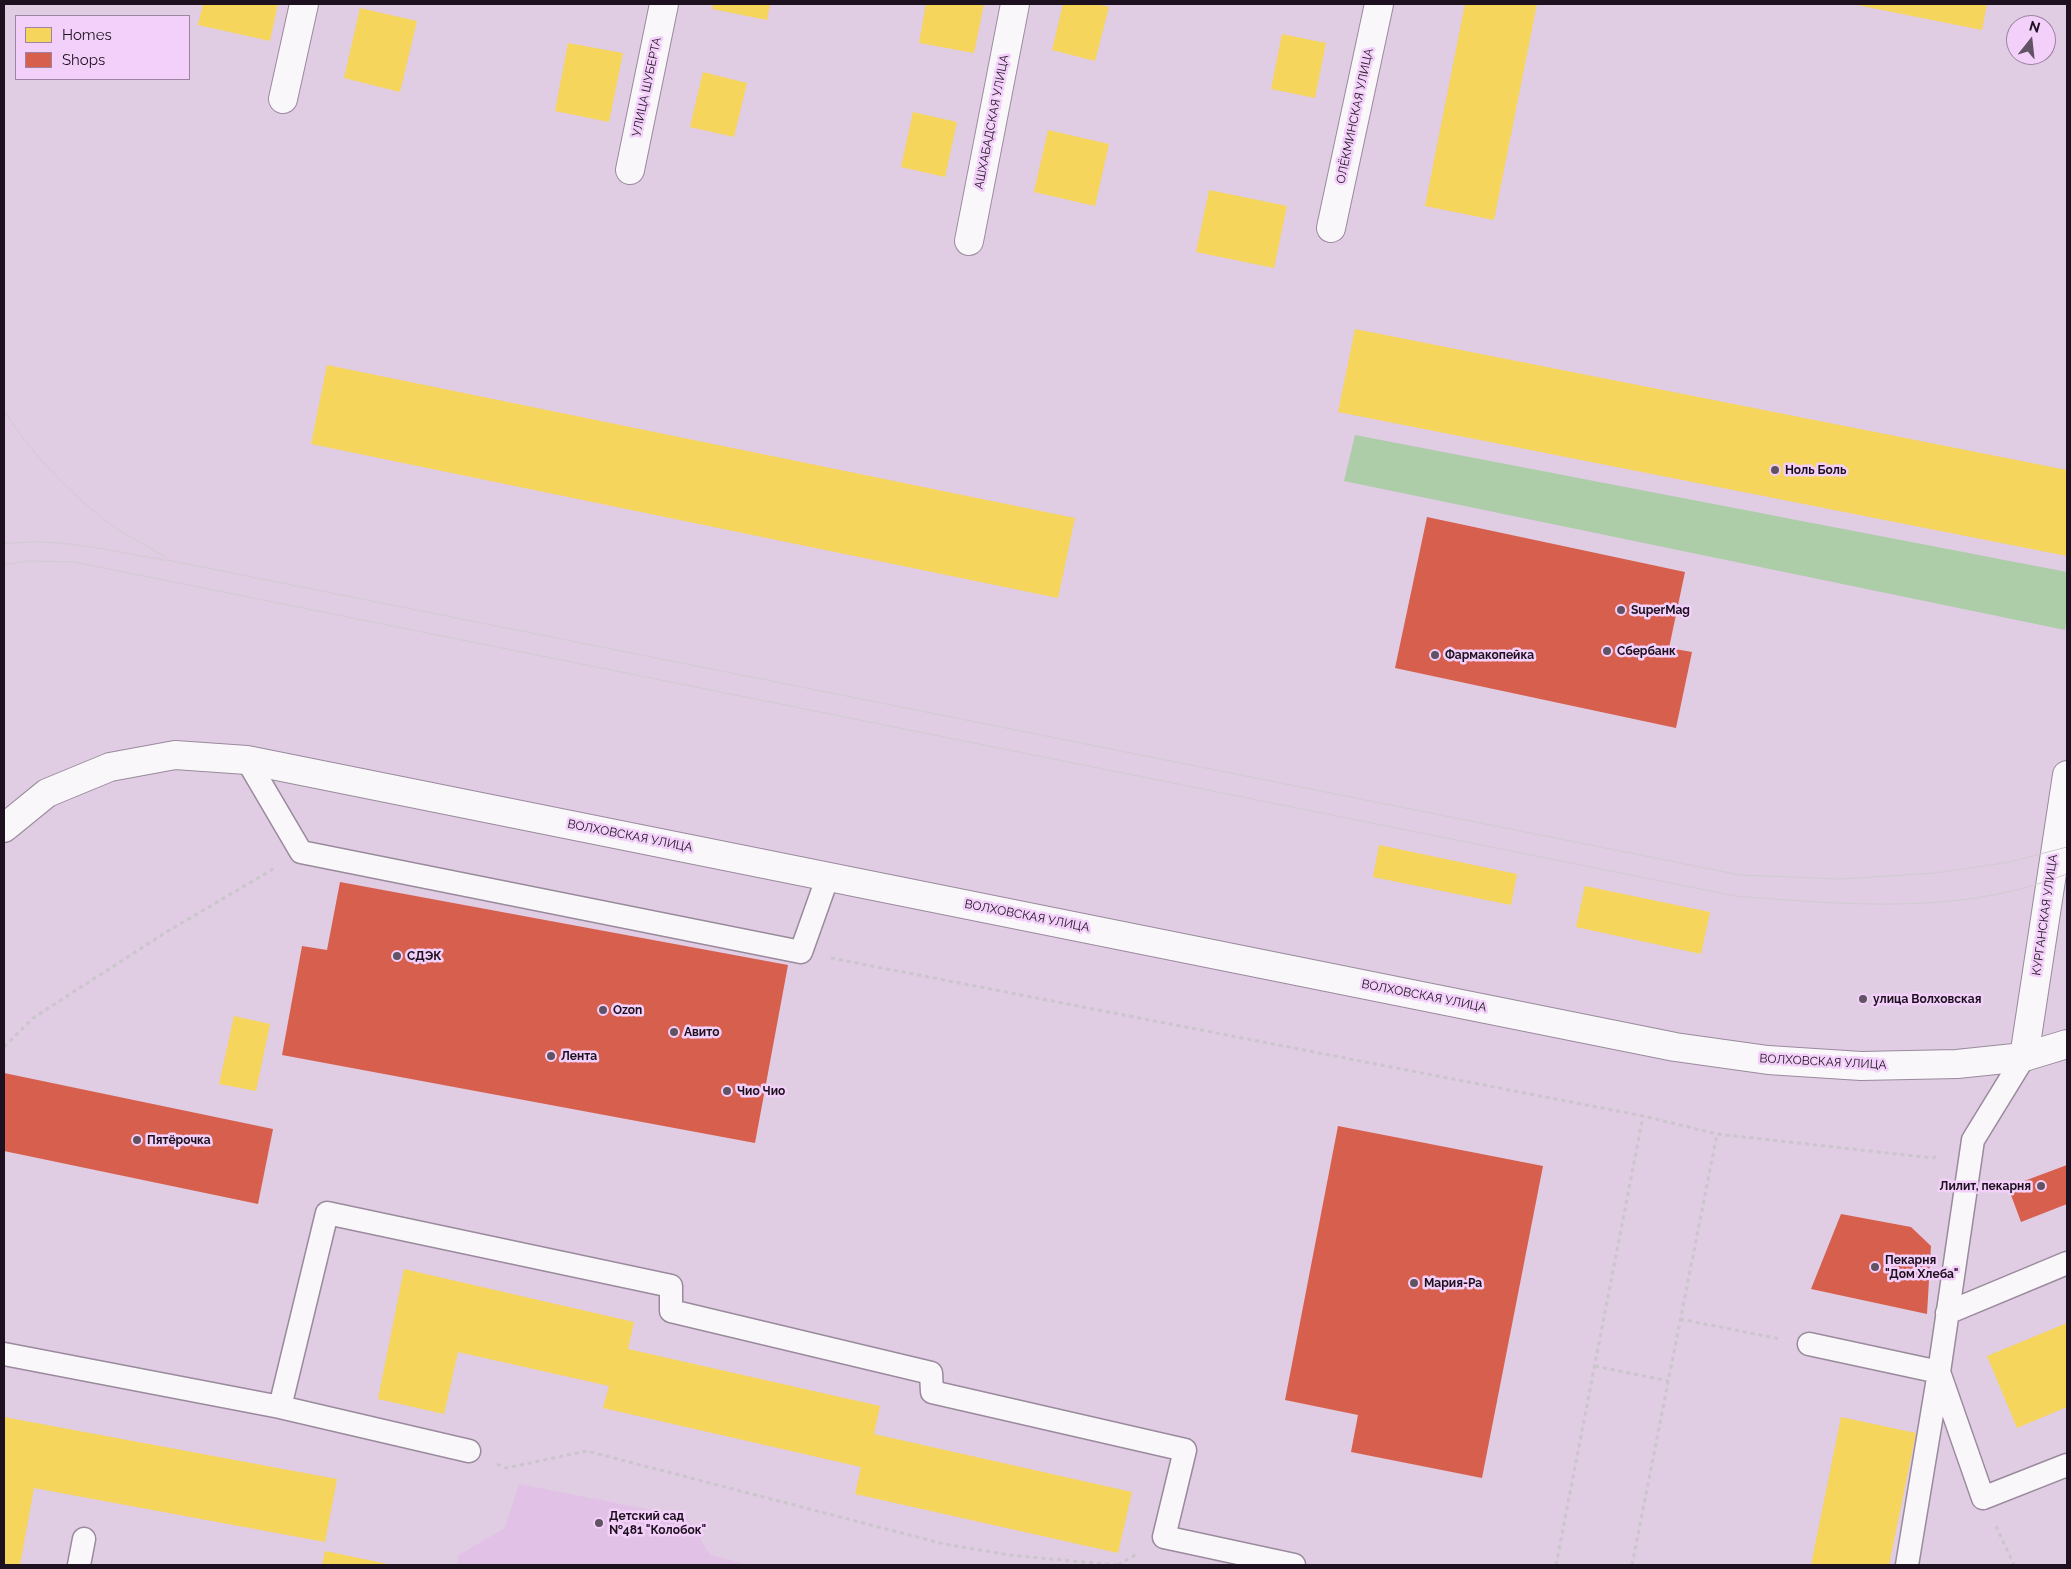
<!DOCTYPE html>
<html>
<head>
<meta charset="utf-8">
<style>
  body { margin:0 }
  #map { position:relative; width:2071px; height:1569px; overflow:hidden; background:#e0cce3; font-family:Raleway,sans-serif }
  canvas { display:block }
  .frame { position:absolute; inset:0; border:5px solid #1d111f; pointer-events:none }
  .legend { position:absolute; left:15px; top:15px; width:175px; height:65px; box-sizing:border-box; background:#f3d0f9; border:1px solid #9d84a2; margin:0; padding:6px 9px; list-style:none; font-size:15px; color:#1d111f }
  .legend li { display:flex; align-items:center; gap:10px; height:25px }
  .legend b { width:25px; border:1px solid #9d84a2 }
  .north { position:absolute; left:2006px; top:15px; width:50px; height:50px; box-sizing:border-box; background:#f3d0f9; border:1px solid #9d84a2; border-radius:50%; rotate:16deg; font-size:14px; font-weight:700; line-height:20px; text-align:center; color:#1d111f }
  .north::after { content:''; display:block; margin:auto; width:18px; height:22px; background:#615264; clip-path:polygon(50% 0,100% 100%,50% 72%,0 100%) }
</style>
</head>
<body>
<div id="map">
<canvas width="2071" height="1569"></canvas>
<div class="frame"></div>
<ul class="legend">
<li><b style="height:14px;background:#f6d55c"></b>Homes</li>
<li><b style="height:14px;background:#d6604d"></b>Shops</li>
</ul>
<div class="north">N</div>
</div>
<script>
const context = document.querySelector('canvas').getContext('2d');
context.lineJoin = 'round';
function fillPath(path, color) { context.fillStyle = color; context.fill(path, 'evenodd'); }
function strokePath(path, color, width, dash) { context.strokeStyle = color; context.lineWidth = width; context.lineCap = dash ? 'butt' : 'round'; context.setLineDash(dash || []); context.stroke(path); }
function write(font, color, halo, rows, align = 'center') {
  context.font = font + ' Raleway,sans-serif'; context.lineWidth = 5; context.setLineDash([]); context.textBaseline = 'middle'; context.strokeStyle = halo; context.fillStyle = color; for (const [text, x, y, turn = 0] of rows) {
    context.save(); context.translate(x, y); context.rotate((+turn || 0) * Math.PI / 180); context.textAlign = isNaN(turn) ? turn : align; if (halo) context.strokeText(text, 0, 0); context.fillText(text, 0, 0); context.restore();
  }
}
fillPath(new Path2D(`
  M519,1484L687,1517L710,1555L749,1565H457L459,1555L505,1528Z`), '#e1c2e6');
fillPath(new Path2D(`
  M1355,435L2067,572V615L2065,630L1344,481Z`), '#accda8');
fillPath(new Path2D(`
  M203,4H278L270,41L198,25Z
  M713,4H770L767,20L712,9Z
  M926,4H984L974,53L919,43Z
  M1063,4H1097L1109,7L1095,61L1052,50Z
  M1465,4H1537L1494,220L1425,206Z
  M1852,4H1987L1982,30Z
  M360,8L417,21L400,92L344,78Z
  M1282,34L1326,43L1315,98L1271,89Z
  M568,43L623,53L609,122L555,111Z
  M703,72L747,83L734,137L690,127Z
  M913,112L957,122L945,177L901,167Z
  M1048,130L1109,144L1095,206L1034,192Z
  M1209,190L1287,206L1274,268L1196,252Z
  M1355,329L2067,470V556L1338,412Z
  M327,365L1075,518L1058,598L311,444Z
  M1379,845L1517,874L1511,905L1373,877Z
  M1585,886L1710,912L1701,954L1576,927Z
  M234,1016L270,1024L256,1091L219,1084Z
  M404,1269L634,1322L628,1349L880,1406L874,1434L1132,1492L1118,1553L855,1494L861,1467L603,1408L609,1386L458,1352L444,1414L378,1399Z
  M2067,1323V1407L2017,1428L1987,1356Z
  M4,1417L337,1479L325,1542L34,1488L20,1565H4Z
  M1841,1417L1916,1433L1889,1565H1811Z
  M325,1551L388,1564V1565H322Z`), '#f6d55c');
fillPath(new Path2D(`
  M1427,517L1685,572L1669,648L1692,652L1676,728L1395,668Z
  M340,882L788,965L755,1143L282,1055L302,946L327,950Z
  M4,1073L273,1129L258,1204L4,1151Z
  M1338,1126L1543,1166L1482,1478L1351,1452L1358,1415L1285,1400Z
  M2067,1165V1204L2021,1222L2008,1187Z
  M1841,1214L1911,1227L1931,1246L1927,1314L1811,1289Z`), '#d6604d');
const lane = new Path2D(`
  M247,760L301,852L801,952L828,876
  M1947,1313L2067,1263
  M1809,1344L1939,1372L1983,1498L2067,1465
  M4,1354L280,1407L327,1213L671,1286V1311L931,1373L932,1392L1185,1450L1164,1537L1294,1565
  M280,1407L469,1451
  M79,1565L84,1539
  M1907,1565L1939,1372L1973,1140L2024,1057`);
const street = new Path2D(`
  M283,99L304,4
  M630,170L664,4
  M1331,228L1379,4
  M969,241L1015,4
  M2024,1057L2067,775`);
const secondary = new Path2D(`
  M4,828L47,793L110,767L175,755L247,760L1675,1047L1768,1060L1861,1066L1957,1064L2024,1057L2067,1044`);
strokePath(lane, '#998a9c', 25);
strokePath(street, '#998a9c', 30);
strokePath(secondary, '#998a9c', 30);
strokePath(new Path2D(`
  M831,958L1643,1116L1717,1134L1933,1158L1938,1155
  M4,1047L33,1018L168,931L275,868
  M1680,1319L1780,1339
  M1595,1366L1668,1381
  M497,1464L506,1468L587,1451L944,1544L1009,1555L1116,1565
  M1996,1526L2014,1565
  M1118,1565L1137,1554
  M1556,1565L1643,1116
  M1632,1565L1717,1134`), '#cbc5cc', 3, [4, 4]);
strokePath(lane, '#faf7fb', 22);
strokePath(street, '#faf7fb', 28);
strokePath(secondary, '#faf7fb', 28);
strokePath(new Path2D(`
  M4,410C29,452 72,495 111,525C129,537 149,547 167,558
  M4,544C60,536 115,553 172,561L1740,875L1841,879L1935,873L2010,862L2067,847
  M4,565L28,561L74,562L1735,896C1825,903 1923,912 2012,891C2031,887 2049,880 2067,874`), '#d1cbd1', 1);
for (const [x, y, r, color] of [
  [1775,470,5,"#615264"],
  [1621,610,5,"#615264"],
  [1607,651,5,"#615264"],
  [1435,655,5,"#615264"],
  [397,956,5,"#615264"],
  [1863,999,5,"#615264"],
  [603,1010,5,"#615264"],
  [674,1032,5,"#615264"],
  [551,1056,5,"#615264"],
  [727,1091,5,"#615264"],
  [137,1140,5,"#615264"],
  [2041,1186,5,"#615264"],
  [1875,1267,5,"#615264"],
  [1414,1283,5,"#615264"],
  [599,1523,5,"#615264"]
]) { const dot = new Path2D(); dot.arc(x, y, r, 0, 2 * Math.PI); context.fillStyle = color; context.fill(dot); strokePath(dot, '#f3d0f9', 2); }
write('12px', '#1d111f', '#f3d0f9', [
  ["УЛИЦА ШУБЕРТА",647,87,-78],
  ["ОЛЁКМИНСКАЯ УЛИЦА",1355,116,-78],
  ["АШХАБАДСКАЯ УЛИЦА",992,122,-79],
  ["ВОЛХОВСКАЯ УЛИЦА",630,836,11],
  ["КУРГАНСКАЯ УЛИЦА",2045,915,-82],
  ["ВОЛХОВСКАЯ УЛИЦА",1027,916,11],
  ["ВОЛХОВСКАЯ УЛИЦА",1424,996,11],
  ["ВОЛХОВСКАЯ УЛИЦА",1823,1062,3]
]);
write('bold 12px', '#1d111f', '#f3d0f9', [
  ["Ноль Боль",1785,470],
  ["SuperMag",1631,610],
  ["Сбербанк",1617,651],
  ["Фармакопейка",1445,655],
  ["СДЭК",407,956],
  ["улица Волховская",1873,999],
  ["Ozon",613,1010],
  ["Авито",684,1032],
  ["Лента",561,1056],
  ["Чио Чио",737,1091],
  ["Пятёрочка",147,1140],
  ["Лилит, пекарня",2031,1186,"right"],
  ["Пекарня",1885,1260],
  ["\"Дом Хлеба\"",1885,1274],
  ["Мария-Ра",1424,1283],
  ["Детский сад",609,1516],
  ["№481 \"Колобок\"",609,1530]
], 'left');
</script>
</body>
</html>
